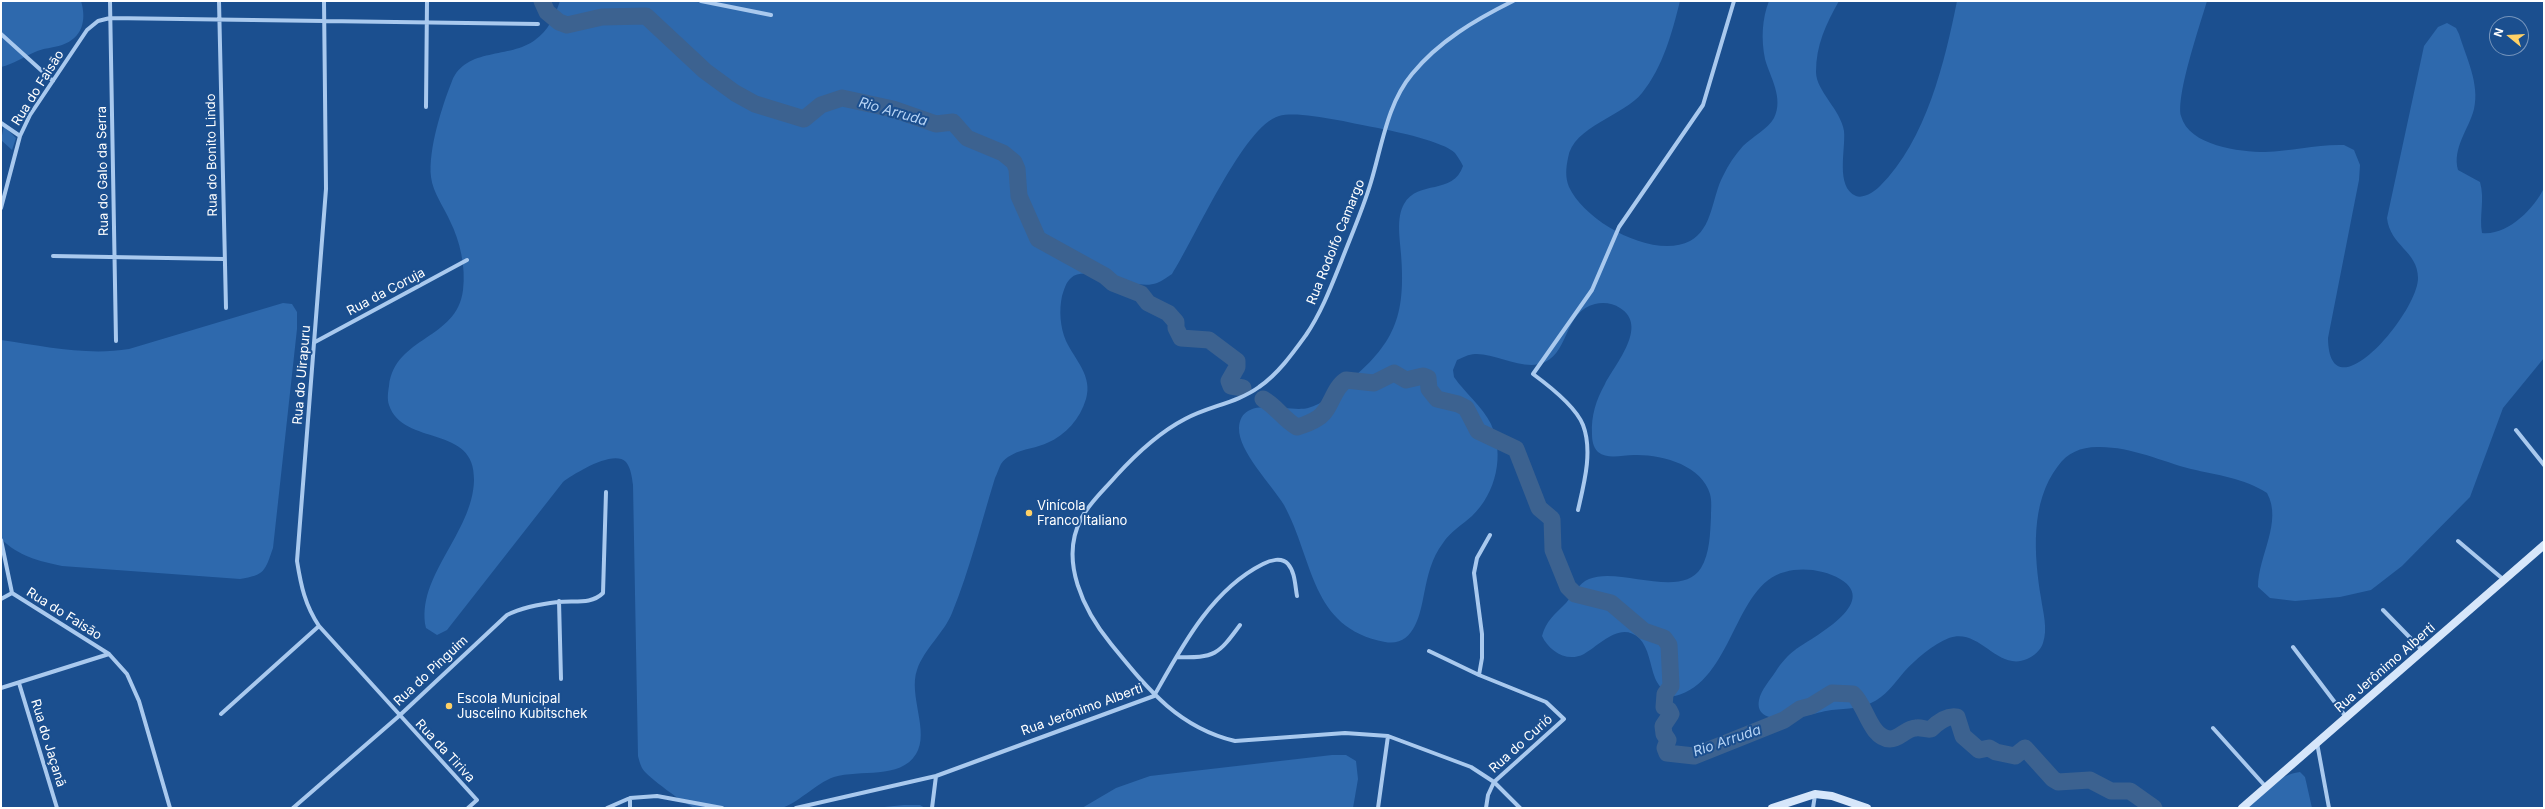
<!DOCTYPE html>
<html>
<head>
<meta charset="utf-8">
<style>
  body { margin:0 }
  #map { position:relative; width:2545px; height:809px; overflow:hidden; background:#1b4f8f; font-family:Inter,sans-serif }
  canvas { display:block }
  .frame { position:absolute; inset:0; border:2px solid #fff; pointer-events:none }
  .north { position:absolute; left:2489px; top:16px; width:40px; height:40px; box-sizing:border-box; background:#1b4f8f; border:1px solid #7695bc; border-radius:50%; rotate:288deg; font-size:11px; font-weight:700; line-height:16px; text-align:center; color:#fff }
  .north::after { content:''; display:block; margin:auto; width:14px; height:18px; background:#ffd166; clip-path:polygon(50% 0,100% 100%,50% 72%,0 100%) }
</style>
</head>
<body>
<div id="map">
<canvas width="2545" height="809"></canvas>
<div class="frame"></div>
<div class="north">N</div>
</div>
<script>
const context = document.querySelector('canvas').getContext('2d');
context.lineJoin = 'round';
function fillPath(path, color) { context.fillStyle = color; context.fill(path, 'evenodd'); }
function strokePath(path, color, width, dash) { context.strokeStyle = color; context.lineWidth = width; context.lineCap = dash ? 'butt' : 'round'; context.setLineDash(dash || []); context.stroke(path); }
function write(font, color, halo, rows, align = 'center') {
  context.font = font + ' Inter,sans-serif'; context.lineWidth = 4; context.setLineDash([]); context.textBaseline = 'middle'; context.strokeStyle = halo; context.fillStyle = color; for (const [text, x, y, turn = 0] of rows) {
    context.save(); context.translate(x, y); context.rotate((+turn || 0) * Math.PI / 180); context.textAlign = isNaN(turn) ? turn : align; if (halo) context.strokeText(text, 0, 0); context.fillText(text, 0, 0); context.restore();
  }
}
fillPath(new Path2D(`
  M1,1H81C87,21 82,38 62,45C53,48 43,48 35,52C23,57 14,64 1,67Z
  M560,1H1680C1672,33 1663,67 1642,93C1624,116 1573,126 1568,158C1566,168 1565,177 1569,187C1585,222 1654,260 1690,241C1713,229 1712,196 1723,176C1728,165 1735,155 1743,146C1752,137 1768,129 1774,118C1784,98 1770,77 1765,59C1761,39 1762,19 1769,1H1839C1826,24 1816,45 1816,72C1816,91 1841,110 1844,131C1846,149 1835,187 1856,196C1864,199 1875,191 1880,186C1926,141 1945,61 1957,1H2207C2200,25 2176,95 2181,116C2189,146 2240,152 2265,152C2292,151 2318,144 2344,145L2354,150L2360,165L2359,180L2328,338C2329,418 2418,313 2418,278C2418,251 2390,246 2387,218L2424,46L2438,27L2447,23L2456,28L2459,34C2466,57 2480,84 2474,109C2469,129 2452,148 2458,170L2480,182C2485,199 2479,216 2482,233C2507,236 2534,209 2544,188V358L2503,408L2470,497L2402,566L2371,590L2340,597L2295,601L2270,598L2258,587C2258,556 2283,522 2267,493C2244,478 2217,475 2191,469C2161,461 2129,446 2097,447C2081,447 2067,453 2058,466C2030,502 2034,556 2041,598C2043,612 2048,629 2043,643C2041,650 2034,656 2027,659C1997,672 1980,627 1949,638C1933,644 1915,660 1904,672C1894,684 1885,697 1871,703C1858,710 1841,708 1826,711C1812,714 1753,731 1759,700C1761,690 1770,680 1776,671C1781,663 1788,655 1795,650C1811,638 1881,603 1840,579C1825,570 1802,567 1785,572C1734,584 1733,682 1675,696L1665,693C1662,689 1657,683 1655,678C1650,665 1649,648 1639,638C1620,621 1600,645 1584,654C1567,663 1549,651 1542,636C1546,621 1555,614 1566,603C1573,595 1579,583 1589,579C1619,566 1681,600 1701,568C1710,553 1710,534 1711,517C1711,509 1712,501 1710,494C1702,465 1661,454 1634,455C1622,455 1608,460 1598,452C1593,447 1592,440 1592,434C1591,416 1596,400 1605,384C1615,364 1649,326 1620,308C1613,303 1603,302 1595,304C1564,312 1570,350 1545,362C1525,372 1496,353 1475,354C1469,354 1462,358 1457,360L1453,370L1454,377C1465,393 1482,406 1491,424C1505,455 1496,493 1472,516C1462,525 1450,532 1443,543C1431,559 1428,575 1424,594C1420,615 1414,647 1385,642C1310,628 1314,560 1284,505C1272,485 1238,451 1239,428C1241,394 1288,413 1308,408C1322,404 1335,394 1346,384C1394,344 1406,318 1401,254C1400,239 1396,218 1404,204C1418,179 1453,196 1463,166C1461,162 1458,157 1455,153C1445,142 1394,131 1378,128C1354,124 1300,110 1279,116C1244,125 1194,240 1172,274C1167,277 1162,281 1157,283C1134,292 1087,263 1071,278C1066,282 1064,290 1062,296C1059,310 1060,327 1066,341C1075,360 1093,376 1086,399C1080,419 1066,435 1047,443C1032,450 1012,449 1001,464C999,468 997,474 995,478C981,523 970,569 952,613C944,633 924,649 917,670C908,695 930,732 916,754C900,780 860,769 834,777C816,783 796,805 781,808C775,809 701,809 695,808C686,805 646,776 642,768C640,764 639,760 638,756L633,485C632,478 631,468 626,462C613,449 574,474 563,482L447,630L437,635L426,628C415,577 473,533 474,480C476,424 403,447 389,405C387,399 388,392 389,386C395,336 457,340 463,290C466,267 460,241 450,221C444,207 433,193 431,177C428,150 442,106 452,81C466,47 510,59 535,40C548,31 555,16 560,1Z
  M4,126L16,138L12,150L1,140Z
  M283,303L292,304L297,312V329L273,548C265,571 265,575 240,579L62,566C38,561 19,556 1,539V340C43,346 87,356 129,349Z
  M1332,755H1346L1356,761L1358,779L1353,808H1082L1116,788L1150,776Z
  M2300,772L2305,777L2312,808H2242C2260,794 2277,775 2300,772Z
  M904,805H920L925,808H874Z`), '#2e69ad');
strokePath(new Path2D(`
  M542,1L547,12L559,22L567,25L602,17L646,16L705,71L735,93L755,104L804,119L821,105L842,98L893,109L936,124L953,122L967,138L1003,153L1014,162L1017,169L1019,196L1038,239L1105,276L1113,283L1141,294L1148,303L1168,313L1176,322V328L1181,338L1209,340L1237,361V367L1229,381L1231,386L1243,388
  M1263,399C1277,407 1283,419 1297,427C1304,425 1312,422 1318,418C1332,409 1332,389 1346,380L1374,383L1394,373L1406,380L1423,376L1428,378L1429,389L1437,399L1458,404L1466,408L1478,431L1516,449L1539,508L1552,519L1553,550L1568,587L1575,594L1611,603L1644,631L1664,638L1669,645L1671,686L1665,694L1664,707L1669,710L1671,714L1663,726L1664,734L1668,740L1665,748L1667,753L1694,756L1784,720L1800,709L1811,706L1832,693L1853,694C1866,705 1870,738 1890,739C1900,739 1906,728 1916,728C1921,727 1926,730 1931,729C1938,722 1947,715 1957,717L1963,736L1979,750L1989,748L1996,752L2015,756L2025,748L2053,779L2058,782L2090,780L2111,791H2130L2154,808`), '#3c6290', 17);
strokePath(new Path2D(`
  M110,1L116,341
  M219,1L226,308
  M324,1L326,189L297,561C301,586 305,605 319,626L477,800L468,808
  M701,1L771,15
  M1513,1C1475,20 1439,41 1412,74C1387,104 1382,146 1371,182C1363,209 1351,236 1341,262C1331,287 1321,313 1306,335C1293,353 1278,374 1259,387C1237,403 1209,406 1185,419C1158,433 1136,454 1116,476C1104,490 1089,503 1081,519C1059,561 1084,611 1111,644C1147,688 1177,727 1235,741L1345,733L1388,736L1471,767L1494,782L1520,808
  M1,34L53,81
  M426,107L427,1
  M1,123L20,136
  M1,208L20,136L30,115L87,30L98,21L110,18L538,24
  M53,256L224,259
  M315,342L467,260
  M2516,430L2544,465
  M1578,510C1584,484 1593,451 1583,425C1576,407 1548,385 1533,374L1592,290L1619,227L1703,105L1734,1
  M1,540L12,593L109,654L127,674L139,701L170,808
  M2458,541L2504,580
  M1,599L12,593
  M559,601L561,679
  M2383,610L2423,651
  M2293,647L2346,717
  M1429,651L1479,675L1546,702L1564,719L1494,782L1488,795L1486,808
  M1177,657C1215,658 1218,655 1240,625
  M1479,675L1482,658V634L1474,573L1477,558L1490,535
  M19,683L57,808
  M1,688L109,654
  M1154,696C1181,648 1211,590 1263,564C1270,560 1282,557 1288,564C1295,572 1295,585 1297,596
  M221,714L319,626
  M2213,728L2266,787
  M2317,743L2329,808
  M630,798V808
  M293,808L399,716L507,615C523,607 540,604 558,602C574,600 591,605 603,593L606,492
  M607,808L630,798L657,796L722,808
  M796,808L936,776L1154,696
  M932,808L936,776
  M1378,808L1388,736
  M1813,808L1815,795`), '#a9c9ee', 4);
strokePath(new Path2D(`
  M1772,808L1815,794L1832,796L1867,808
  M2242,808L2544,545`), '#d6e6fa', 8);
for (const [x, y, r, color] of [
  [1029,513,4,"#ffd166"],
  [449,706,4,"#ffd166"]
]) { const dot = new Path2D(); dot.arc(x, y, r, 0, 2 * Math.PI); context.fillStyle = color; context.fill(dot); strokePath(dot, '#1b4f8f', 1.5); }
write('13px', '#fff', '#1b4f8f', [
  ["Rua do Faisão",38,88,-58],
  ["Rua do Bonito Lindo",212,155,-91],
  ["Rua do Galo da Serra",103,171,-91],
  ["Rua Rodolfo Camargo",1336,242,-68],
  ["Rua da Coruja",386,292,-28],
  ["Rua do Uirapuru",302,375,-85],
  ["Rua do Faisão",64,614,32],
  ["Rua Jerônimo Alberti",2385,668,-41],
  ["Rua do Pinguim",431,671,-43],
  ["Rua Jerônimo Alberti",1082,710,-20],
  ["Rua do Jaçanã",48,743,73],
  ["Rua do Curió",1521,744,-42],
  ["Rua da Tiriva",445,751,47]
]);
write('13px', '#fff', '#1b4f8f', [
  ["Vinícola",1037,506],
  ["Franco Italiano",1037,521],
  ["Escola Municipal",457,699],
  ["Juscelino Kubitschek",457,714]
], 'left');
write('italic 14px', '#b5d3f5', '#1b4f8f', [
  ["Rio Arruda",893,112,16],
  ["Rio Arruda",1727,741,-19]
]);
</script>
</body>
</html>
